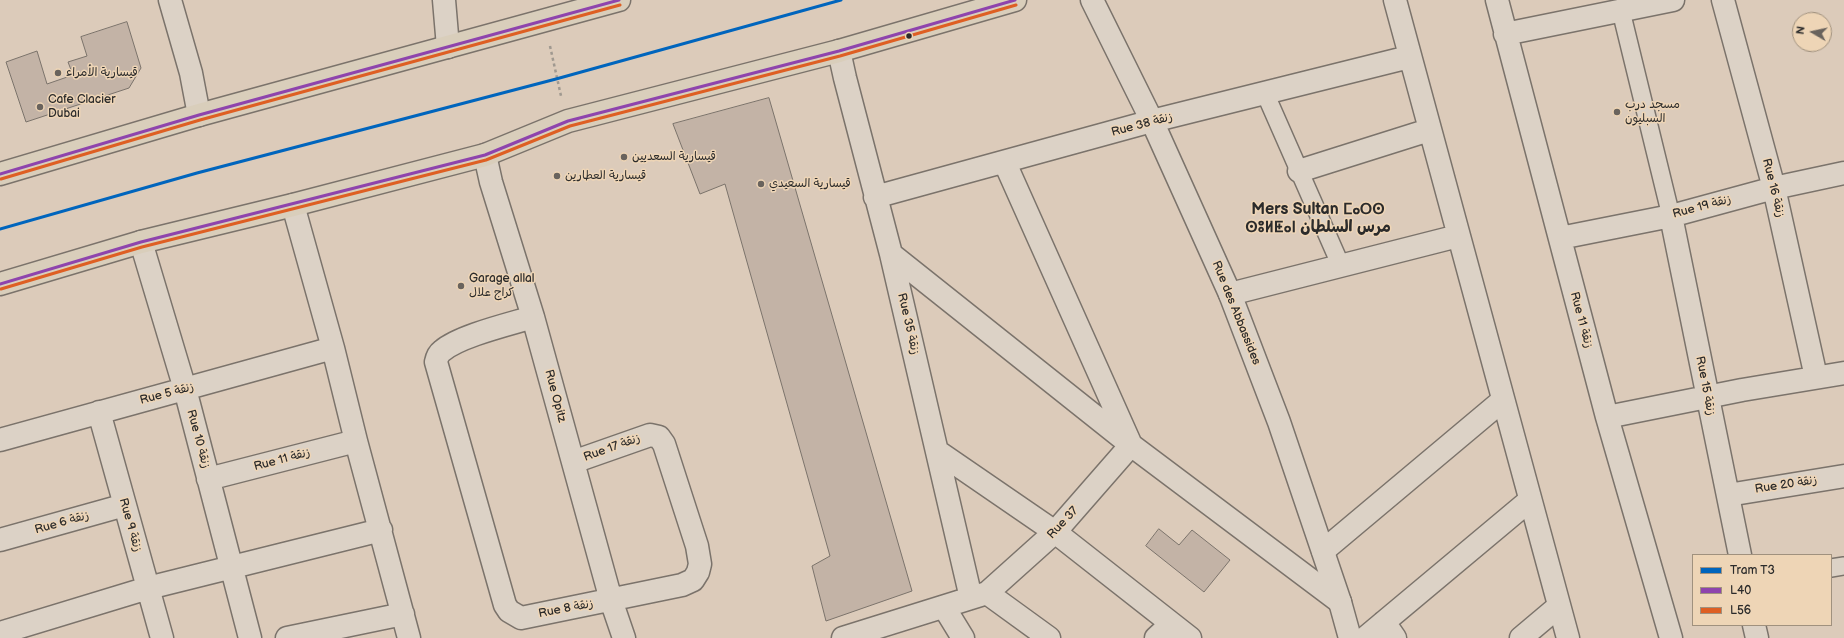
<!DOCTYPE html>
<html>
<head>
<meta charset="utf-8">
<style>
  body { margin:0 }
  #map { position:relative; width:1844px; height:638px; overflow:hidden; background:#dccbba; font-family:"Balsamiq Sans",sans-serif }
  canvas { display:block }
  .legend { position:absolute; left:1692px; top:554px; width:140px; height:72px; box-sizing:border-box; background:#eed5b6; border:1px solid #a0917e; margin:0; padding:5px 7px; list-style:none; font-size:12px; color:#2b2b2b }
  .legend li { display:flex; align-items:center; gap:8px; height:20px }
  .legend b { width:20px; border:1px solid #a0917e }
  .north { position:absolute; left:1792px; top:12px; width:40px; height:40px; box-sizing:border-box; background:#eed5b6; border:1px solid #a0917e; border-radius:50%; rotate:279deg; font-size:11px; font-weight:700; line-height:16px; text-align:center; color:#2b2b2b }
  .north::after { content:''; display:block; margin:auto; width:14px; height:18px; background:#69635d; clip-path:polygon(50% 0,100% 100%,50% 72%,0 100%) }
</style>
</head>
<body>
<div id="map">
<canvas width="1844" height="638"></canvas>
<ul class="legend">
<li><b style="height:5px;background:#0065bd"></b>Tram T3</li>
<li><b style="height:5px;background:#8e44ad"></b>L40</li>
<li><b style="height:5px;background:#de5f23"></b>L56</li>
</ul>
<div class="north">N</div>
</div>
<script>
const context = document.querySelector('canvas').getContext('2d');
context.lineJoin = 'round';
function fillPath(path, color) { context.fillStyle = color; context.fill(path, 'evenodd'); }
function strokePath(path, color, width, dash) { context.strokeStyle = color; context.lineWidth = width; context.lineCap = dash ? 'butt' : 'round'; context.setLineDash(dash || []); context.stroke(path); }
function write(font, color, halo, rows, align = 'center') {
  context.font = font + ' "Balsamiq Sans","Playpen Sans Arabic","Noto Sans Tifinagh",sans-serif'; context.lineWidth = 3; context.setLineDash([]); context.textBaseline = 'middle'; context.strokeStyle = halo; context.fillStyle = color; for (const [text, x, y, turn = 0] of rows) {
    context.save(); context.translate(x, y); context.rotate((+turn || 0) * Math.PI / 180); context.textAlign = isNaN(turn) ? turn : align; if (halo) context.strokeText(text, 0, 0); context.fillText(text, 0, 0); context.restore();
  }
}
const building = new Path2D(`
  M127,22L141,68L129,88L26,122L6,62L37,51L47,84L73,75L68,62L87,56L81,37Z
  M769,98L912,591L826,621L812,566L830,556L725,184L700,194L673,124Z
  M1159,529L1179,545L1192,530L1230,560L1204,592L1146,546Z`);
fillPath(building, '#c3b3a6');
strokePath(building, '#7b736b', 1);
const service = new Path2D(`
  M1621,11L1671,216
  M1265,93L1341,266
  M1831,568L1844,566`);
const minor = new Path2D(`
  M170,0L191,73L199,115
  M444,0L448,47
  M1395,0L1568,638
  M1497,0L1607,417L1671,638
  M1723,0L1774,188L1816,377
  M1505,34L1673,0
  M839,51L845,78L891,254L971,598
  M485,155L491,182L533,317L611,600L624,638
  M1299,171L1429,130
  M875,197L1152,121L1409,57
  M293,205L333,348L356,441L409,638
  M1671,216L1740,555
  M1560,238L1671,216L1774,188L1844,173
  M141,242L185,389L250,638
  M891,254L1131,445L1340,602
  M1230,294L1458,236
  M533,317C510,324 459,336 442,351C438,354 437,357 436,362L505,605L509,611L521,618L682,585L693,580L698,572L700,564L697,546L664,444L659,437L650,435L573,462
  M99,412L162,638
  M1607,417L1742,390L1844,373
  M0,440L333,348
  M937,451L1055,532L1190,638
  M208,479L356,441
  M1728,495L1844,476
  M0,540L125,505
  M1323,551L1503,400
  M987,593L1049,638
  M944,607L963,638
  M1384,622L1395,638
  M1754,625L1757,638
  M0,633L148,588L381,530
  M287,638L403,614
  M843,638L987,593L1055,532L1131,445L1005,163
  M1156,638L1171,624
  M1365,638L1530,500
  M1521,638L1559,606`);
const tertiary = new Path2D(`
  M1092,0L1152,121L1230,294L1279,422L1340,602L1350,638`);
const primary = new Path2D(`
  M0,174L199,115L619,0
  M0,284L141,242L293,205L485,155L568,121L839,51L1015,0`);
strokePath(service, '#7b736b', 20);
strokePath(minor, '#7b736b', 25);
strokePath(tertiary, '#7b736b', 25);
strokePath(primary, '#7b736b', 25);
strokePath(new Path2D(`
  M550,46L561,96`), '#a09990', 2.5, [3, 3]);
strokePath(service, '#dcd2c6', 17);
strokePath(minor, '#dcd2c6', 22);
strokePath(tertiary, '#dcd2c6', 22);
strokePath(primary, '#d9cebb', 22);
strokePath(new Path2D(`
  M0,174L199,115L619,0
  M0,284L141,242L485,155L568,121L839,51L1015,0`), '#8e44ad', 3);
strokePath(new Path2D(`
  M1,179L200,120L620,5
  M1,289L142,247L486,160L570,126L840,56L1016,5`), '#de5f23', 3);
strokePath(new Path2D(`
  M0,229L197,173L556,79L841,0`), '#0065bd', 3);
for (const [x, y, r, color] of [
  [909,36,3.5,"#2b2b2b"],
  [58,73,4,"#69635d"],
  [40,107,4,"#69635d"],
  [1617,112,4,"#69635d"],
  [624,157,4,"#69635d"],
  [557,176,4,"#69635d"],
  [761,184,4,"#69635d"],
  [461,286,4,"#69635d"]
]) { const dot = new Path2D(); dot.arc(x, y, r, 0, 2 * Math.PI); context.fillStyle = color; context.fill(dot); strokePath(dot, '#eed5b6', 1.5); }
write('12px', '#2b2b2b', '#eed5b6', [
  ["قيسارية الأمراء",66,73],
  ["Cafe Clacier",48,100],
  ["Dubai",48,114],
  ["مسجد درب",1625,105],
  ["السبليون",1625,119],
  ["قيسارية السعديين",632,157],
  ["قيسارية العطارين",565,176],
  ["قيسارية السعيدي",769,184],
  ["Garage allal",469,279],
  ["كراج علال",469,293]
], 'left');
write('12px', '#2b2b2b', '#eed5b6', [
  ["Rue 38 زنقة",1142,125,-15],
  ["Rue 16 زنقة",1773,188,76],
  ["Rue 19 زنقة",1702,207,-15],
  ["Rue des Abbassides",1236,313,68],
  ["Rue 11 زنقة",1581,320,75],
  ["Rue 35 زنقة",908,324,77],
  ["Rue 15 زنقة",1705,386,79],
  ["Rue 5 زنقة",167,394,-15],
  ["Rue Opitz",555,396,75],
  ["Rue 10 زنقة",198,439,75],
  ["Rue 17 زنقة",612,448,-20],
  ["Rue 11 زنقة",282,460,-15],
  ["Rue 20 زنقة",1786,485,-9],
  ["Rue 6 زنقة",62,523,-16],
  ["Rue 37",1063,523,-47],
  ["Rue 9 زنقة",130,525,74],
  ["Rue 8 زنقة",566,609,-11]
]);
write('bold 16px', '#2b2b2b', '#eed5b6', [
  ["Mers Sultan ⵎⴰⵔⵙ",1318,210],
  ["ⵙⵓⵍⵟⴰⵏ مرس السلطان",1318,228]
]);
</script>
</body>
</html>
